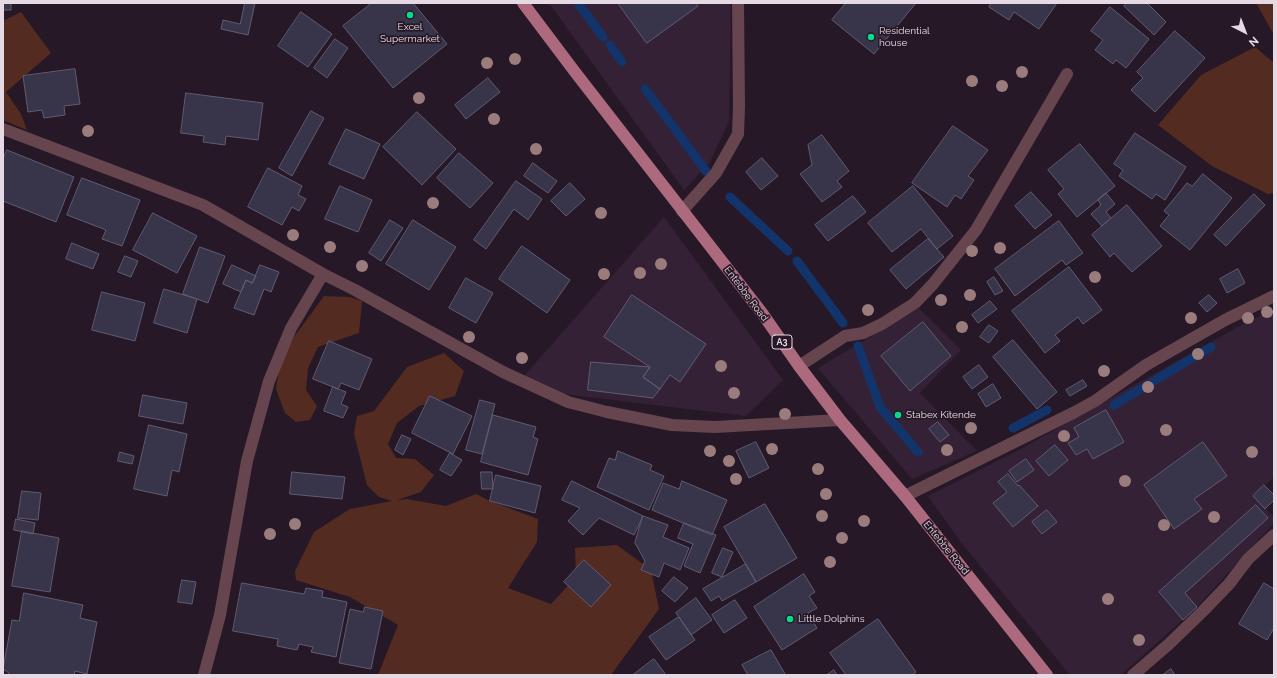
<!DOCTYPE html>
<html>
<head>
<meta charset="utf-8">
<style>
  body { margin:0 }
  #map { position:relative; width:1277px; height:678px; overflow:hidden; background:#271827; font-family:Raleway,sans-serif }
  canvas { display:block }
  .frame { position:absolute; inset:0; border:4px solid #e5dae4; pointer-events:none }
  .north { position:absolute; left:1225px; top:12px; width:40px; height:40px; -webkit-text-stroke:3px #271827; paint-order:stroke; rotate:138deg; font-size:11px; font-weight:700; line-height:16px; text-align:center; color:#e5dae4 }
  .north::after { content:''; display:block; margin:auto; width:14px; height:18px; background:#e5dae4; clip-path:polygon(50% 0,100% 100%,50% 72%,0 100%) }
</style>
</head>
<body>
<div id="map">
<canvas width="1277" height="678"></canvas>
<div class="frame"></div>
<div class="north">N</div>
</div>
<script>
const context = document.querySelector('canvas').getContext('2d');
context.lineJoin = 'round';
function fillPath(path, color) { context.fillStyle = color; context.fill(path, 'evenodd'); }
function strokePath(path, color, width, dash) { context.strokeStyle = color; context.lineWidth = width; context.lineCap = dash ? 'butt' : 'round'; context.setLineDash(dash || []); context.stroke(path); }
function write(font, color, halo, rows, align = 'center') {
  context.font = font + ' Raleway,sans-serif'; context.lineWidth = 3.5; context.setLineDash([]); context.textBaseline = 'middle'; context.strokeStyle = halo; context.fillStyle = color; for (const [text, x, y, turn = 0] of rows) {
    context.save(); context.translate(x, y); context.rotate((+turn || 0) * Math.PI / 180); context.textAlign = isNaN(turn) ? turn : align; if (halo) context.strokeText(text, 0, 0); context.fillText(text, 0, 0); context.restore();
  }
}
fillPath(new Path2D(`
  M549,3H731L729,121L710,162L684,190Z
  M664,217L783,380L746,416L555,393L524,376Z
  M919,308L961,350L920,393L977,451L912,479L818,368Z
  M1274,309V477L1253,496L1274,517V523L1197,607L1121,675H1070L960,541L928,496L1019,450L1243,324Z`), '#352135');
fillPath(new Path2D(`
  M1256,3H1274V35Z
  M21,12L51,53L6,92L21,114L27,130L3,120V21Z
  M1255,47L1274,63V193L1268,194L1212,166L1158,125L1201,75Z
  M324,296L350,297L362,301L359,333L318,347L308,368L306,390L317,406L310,420L296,422L285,413L276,389L279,369L294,337Z
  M444,353L464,371L455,396L419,406L397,423L388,444L396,458L415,459L434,475L421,492L397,500L407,499L446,506L476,494L490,501L538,519L537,542L508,588L551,604L576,577L575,548L617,545L651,570L659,609L611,675H378L398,625L350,597L296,580L295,571L314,532L350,509L392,501L379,497L367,485L354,433L357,416L374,411L407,367Z`), '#542b21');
strokePath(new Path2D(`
  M578,3L603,37
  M610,45L622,62
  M645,89L706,171
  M730,197L788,251
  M797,261L843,323
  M858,346L880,407L918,452
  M1114,405L1211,347
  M1013,428L1047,410`), '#12346b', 9);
const building = new Path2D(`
  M3,3H11V10H3Z
  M245,3H255L248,35L221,29L223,20L240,24Z
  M372,3H413L447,44L393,88L343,26Z
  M618,3H696L698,6L647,43Z
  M846,3H916L874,54L832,20Z
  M992,3H1057L1039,29L1014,12L1009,20L989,7Z
  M1127,3H1147L1166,22L1154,35L1124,6Z
  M1110,7L1149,39L1126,68L1116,60L1113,64L1095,50L1103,40L1091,31Z
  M301,12L332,34L308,67L278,46Z
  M1175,31L1205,58L1155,112L1131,90L1143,78L1137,72Z
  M335,39L348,48L327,78L314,68Z
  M75,69L80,104L64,106L65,115L44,118L42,110L28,112L23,76Z
  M488,78L500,92L466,119L455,105Z
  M186,93L263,103L258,140L226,136L225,145L203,142L204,136L181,133Z
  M311,111L324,118L292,176L279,168Z
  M417,112L456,149L422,185L383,147Z
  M953,126L988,150L968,176L974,180L961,199L955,195L947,207L912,183Z
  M346,129L380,144L364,179L329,164Z
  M1135,133L1186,167L1165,200L1156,194L1152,199L1119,176L1123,170L1114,164Z
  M822,135L849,171L837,181L842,187L822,202L800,174L812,165L808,145Z
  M1080,144L1115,186L1077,217L1058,194L1064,189L1048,170Z
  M7,150L74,177L56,222L3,201V159Z
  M459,153L493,183L470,208L437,178Z
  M762,158L778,176L761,190L746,172Z
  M533,163L557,181L548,193L524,176Z
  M268,168L302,186L298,195L306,199L299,211L292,207L282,225L248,207Z
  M1203,174L1232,198L1190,250L1160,226L1169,215L1164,211L1187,183L1192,186Z
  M82,178L140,200L122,246L102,239L106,230L67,215Z
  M516,181L542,199L528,220L514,209L486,249L474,240Z
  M570,183L585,199L566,216L551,201Z
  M340,186L372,200L358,232L325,219Z
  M913,186L953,236L937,249L921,229L892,252L868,223Z
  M1031,192L1052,215L1035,229L1015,206Z
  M1106,193L1115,204L1106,212L1111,218L1102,226L1091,214L1101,205L1098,200Z
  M1254,194L1265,205L1226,246L1214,235Z
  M853,196L866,212L828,241L815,225Z
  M1127,205L1162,246L1132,272L1114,253L1110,257L1092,235Z
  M153,213L197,236L177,273L133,250Z
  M390,220L403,228L381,261L369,253Z
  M413,220L456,247L429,290L386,264Z
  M1059,221L1083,253L1066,265L1062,260L1015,296L995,269Z
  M928,239L944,257L906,289L890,270Z
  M72,243L99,254L93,269L66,259Z
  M522,246L570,280L547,313L499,279Z
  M200,247L225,256L208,303L183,294Z
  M125,256L138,261L131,277L118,272Z
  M232,265L256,276L252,283L246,280L241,292L223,284Z
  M260,265L279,272L271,292L264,289L254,315L234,308L246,280L252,283Z
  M1069,267L1102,310L1083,324L1078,317L1055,335L1060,341L1045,353L1012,311Z
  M1238,269L1245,283L1227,293L1220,279Z
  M994,277L1003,291L995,295L987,282Z
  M466,278L493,293L476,323L449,308Z
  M164,289L197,299L187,333L154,323Z
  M102,292L145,303L135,341L92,330Z
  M632,295L706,344L680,382L670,375L660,389L643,377L650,367L604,337Z
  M1209,295L1217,303L1207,312L1199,303Z
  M990,301L997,309L978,323L972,315Z
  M923,322L951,356L910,391L881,356Z
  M989,325L998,331L989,343L980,337Z
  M1013,340L1057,392L1037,409L993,357Z
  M329,341L372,359L359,390L341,383L338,389L313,379Z
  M591,362L650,367L643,377L660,389L653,398L588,390Z
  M979,365L988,377L972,389L963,377Z
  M1083,380L1087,386L1070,396L1066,390Z
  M993,384L1001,398L986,407L978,394Z
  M333,387L346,392L341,404L348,407L343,418L324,411Z
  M143,395L187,403L183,424L139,416Z
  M430,396L472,416L453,454L412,433Z
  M480,400L495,404L482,454L466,450Z
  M1106,410L1124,442L1093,459L1087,449L1076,455L1068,443L1079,437L1074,428Z
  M493,415L536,427L533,437L538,439L528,475L481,462Z
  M938,422L949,435L940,442L929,429Z
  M149,425L187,434L179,472L172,470L167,496L134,489Z
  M402,435L411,439L403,455L395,450Z
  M756,442L769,468L749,478L736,451Z
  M1203,442L1227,476L1194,499L1202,509L1174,529L1144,485Z
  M1055,445L1068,460L1049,476L1036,461Z
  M618,451L652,465L650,470L664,476L649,510L597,487L609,458L615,460Z
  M120,452L134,456L132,464L118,461Z
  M450,453L462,460L451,476L440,470Z
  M1026,459L1034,470L1017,482L1009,471Z
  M292,472L345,477L342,499L290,494Z
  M481,472H492L493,489H482Z
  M1008,474L1018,486L1019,485L1038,506L1013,527L993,503L1007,492L998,482Z
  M496,475L541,486L535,513L490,501Z
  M572,481L643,516L634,535L599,518L583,535L568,521L580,508L562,500Z
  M682,481L727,500L712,535L652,510L663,483L679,489Z
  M1264,485L1274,495V500L1265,509L1253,496Z
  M22,491L41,493L38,520L18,518Z
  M765,504L797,558L756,582L724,527Z
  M1256,505L1268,518L1185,593L1197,607L1183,620L1159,592Z
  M1047,510L1057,522L1042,534L1032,522Z
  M643,516L668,525L663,537L689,548L680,570L664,563L659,577L641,570L645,561L635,543Z
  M16,519L35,523L33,534L14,530Z
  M684,523L716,535L700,573L684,566L693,544L678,538Z
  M22,531L59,538L50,592L12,586Z
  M723,548L733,552L722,577L712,573Z
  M584,560L611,585L591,607L564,582Z
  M746,564L756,582L722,601L719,596L711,601L703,589Z
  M804,574L815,592L809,596L817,608L808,613L817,628L782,650L754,607Z
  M674,577L688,588L675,602L662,591Z
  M182,580L196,582L192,604L178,602Z
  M242,583L304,594L306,588L323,591L322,597L347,602L336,657L311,652L313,647L299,644L297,650L277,646L278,639L233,631Z
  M1264,583L1274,589V628L1267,640L1239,624Z
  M24,593L83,605L80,618L97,622L87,674L75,671L74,675H9V673L3,669L12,620L19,621Z
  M696,598L712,620L691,635L676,613Z
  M735,600L747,618L724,633L712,615Z
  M365,607L383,611L371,669L339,663L350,609L363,612Z
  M679,617L695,640L666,660L649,637Z
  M878,619L916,672L912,675H846L830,653Z
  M771,650L785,674L783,675H748L742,665Z
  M654,659L666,675H633Z
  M1171,669L1175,675H1163Z
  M834,670L837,675H827Z`);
fillPath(building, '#383449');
strokePath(building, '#605c73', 1);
strokePath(new Path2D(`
  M3,129L203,205L323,274L355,290L503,372L568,402L607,412L672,425L715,427L840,420
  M682,211L716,173L738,134L739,107L738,3
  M799,366L845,336L863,333L882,324L915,303L933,284L976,230L1067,74
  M905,496L1073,413L1095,401L1146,365L1225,320L1274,296
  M204,675L220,615L247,461L269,381L291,328L323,274
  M1133,675L1169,644L1203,611L1229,584L1248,559L1274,535`), '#66454e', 12);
strokePath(new Path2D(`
  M523,3L575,72L762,313L799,366L840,420L905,496L1047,675`), '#ad6a7e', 12);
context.fillStyle = '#9b7c7c';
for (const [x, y] of [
  [515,59],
  [487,63],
  [1022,72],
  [972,81],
  [1002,86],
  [419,98],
  [494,119],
  [88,131],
  [536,149],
  [433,203],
  [601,213],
  [293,235],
  [330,247],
  [1000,248],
  [972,251],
  [661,264],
  [362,266],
  [640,273],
  [604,274],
  [1095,277],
  [970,295],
  [941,300],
  [868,310],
  [1267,312],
  [1191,318],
  [1248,318],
  [962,327],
  [469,337],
  [1198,354],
  [522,358],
  [721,366],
  [1104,371],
  [1148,387],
  [734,393],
  [785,414],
  [971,428],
  [1166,430],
  [1064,436],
  [772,449],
  [947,450],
  [710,451],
  [1252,452],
  [729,461],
  [818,469],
  [736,479],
  [1125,481],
  [826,494],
  [822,516],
  [1214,517],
  [864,521],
  [295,524],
  [1164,525],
  [270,534],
  [842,538],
  [830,562],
  [1108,599],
  [1139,640]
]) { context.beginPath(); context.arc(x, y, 6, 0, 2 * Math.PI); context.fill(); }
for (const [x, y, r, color] of [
  [410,15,4,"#08d98b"],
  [871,37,4,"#08d98b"],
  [898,415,4,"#08d98b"],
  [790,619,4,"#08d98b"]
]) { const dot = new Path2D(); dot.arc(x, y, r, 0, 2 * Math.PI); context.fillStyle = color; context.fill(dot); strokePath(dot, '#271827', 1.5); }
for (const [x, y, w] of [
  [782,342,20]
]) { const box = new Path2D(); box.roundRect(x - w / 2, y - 7, w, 14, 3); context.fillStyle = '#271827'; context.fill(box); strokePath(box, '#e5dae4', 1); }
write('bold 9px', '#e5dae4', null, [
  ["A3",782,342]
]);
write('10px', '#e5dae4', '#271827', [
  ["Excel",410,27,"center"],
  ["Supermarket",410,39,"center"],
  ["Residential",879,31],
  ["house",879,43],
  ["Stabex Kitende",906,415],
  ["Little Dolphins",798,619]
], 'left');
write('10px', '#e5dae4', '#271827', [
  ["Entebbe Road",746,294,53],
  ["Entebbe Road",946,548,51]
]);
</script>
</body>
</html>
